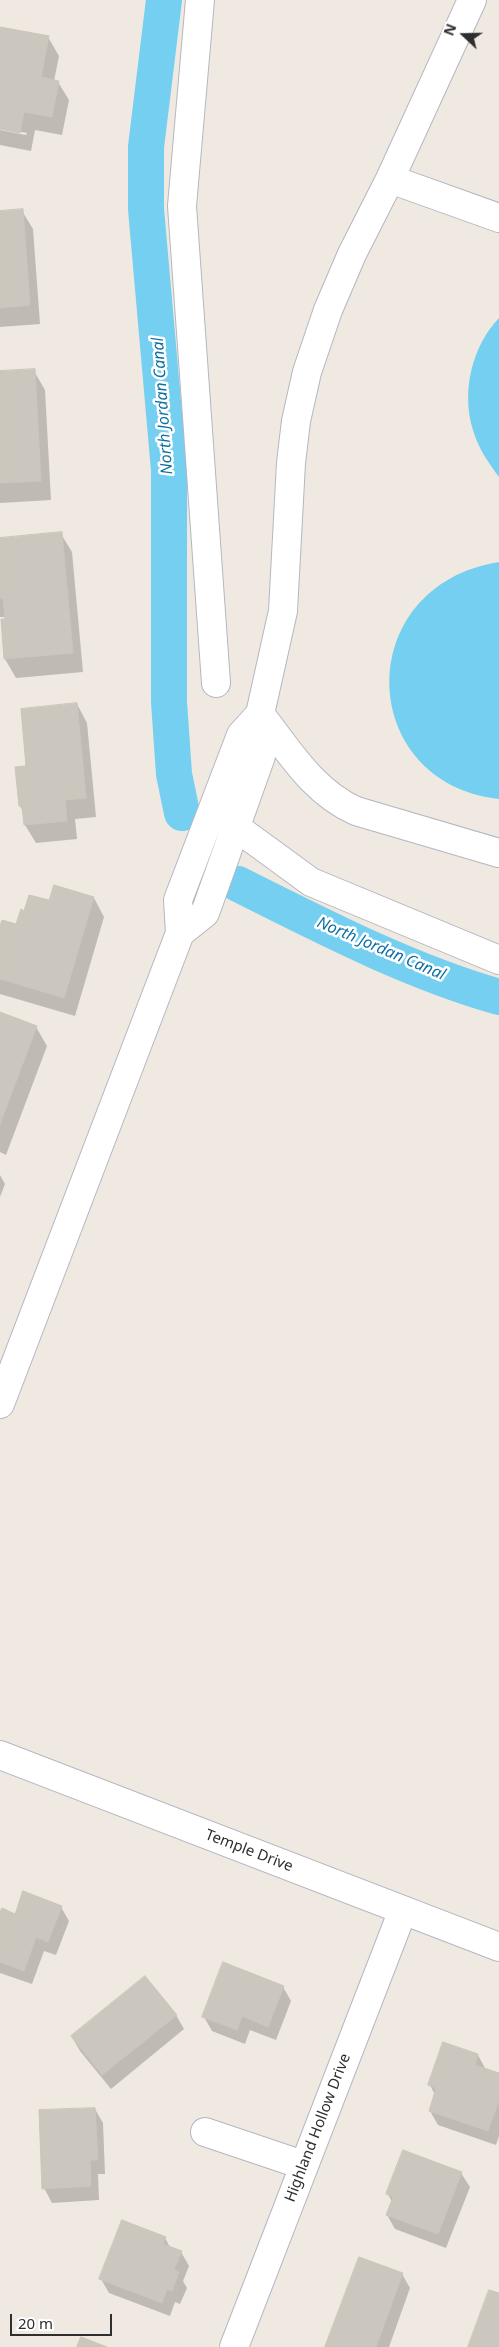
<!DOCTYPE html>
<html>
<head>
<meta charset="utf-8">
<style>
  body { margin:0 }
  #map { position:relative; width:499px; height:2347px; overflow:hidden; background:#efe9e1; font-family:"Noto Sans",sans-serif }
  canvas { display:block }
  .north { position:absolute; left:439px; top:10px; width:50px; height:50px; -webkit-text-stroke:4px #fff; paint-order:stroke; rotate:291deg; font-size:14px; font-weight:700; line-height:20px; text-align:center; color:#2e2e2e }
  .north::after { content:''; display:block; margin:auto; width:18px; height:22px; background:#2e2e2e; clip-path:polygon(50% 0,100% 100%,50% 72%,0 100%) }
  .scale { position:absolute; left:10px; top:2314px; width:102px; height:22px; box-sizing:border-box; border:2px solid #2e2e2e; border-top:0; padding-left:6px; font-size:15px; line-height:18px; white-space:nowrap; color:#2e2e2e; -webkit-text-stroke:4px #fff; paint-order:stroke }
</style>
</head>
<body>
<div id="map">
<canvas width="499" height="2347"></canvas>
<div class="north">N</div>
<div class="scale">20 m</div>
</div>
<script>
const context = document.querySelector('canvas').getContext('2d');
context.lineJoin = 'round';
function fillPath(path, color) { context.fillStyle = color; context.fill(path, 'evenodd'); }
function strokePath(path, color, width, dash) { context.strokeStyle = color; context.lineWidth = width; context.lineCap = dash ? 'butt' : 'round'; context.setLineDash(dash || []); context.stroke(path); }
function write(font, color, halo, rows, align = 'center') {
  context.font = font + ' "Noto Sans",sans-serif'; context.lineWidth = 5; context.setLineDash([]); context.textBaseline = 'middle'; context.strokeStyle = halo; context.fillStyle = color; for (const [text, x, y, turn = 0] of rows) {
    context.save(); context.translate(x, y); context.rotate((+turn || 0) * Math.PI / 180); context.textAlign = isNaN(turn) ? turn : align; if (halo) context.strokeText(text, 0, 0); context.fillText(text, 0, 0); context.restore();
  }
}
fillPath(new Path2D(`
  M499,318V477C488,462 478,448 473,430C461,392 472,346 499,318Z
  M499,562V799C356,783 350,586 499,562Z`), '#75cff0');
fillPath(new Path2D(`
  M0,34L48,37L59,56L54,81L58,82L69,100L62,135L35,130L31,151L0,145V130L26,135L27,133L0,128Z
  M22,211L33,229L40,324L0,327V212Z
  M34,371L45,390L51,500L0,503V373Z
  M61,534L72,552L83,672L16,678L5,659L2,620H6V617H0V539Z
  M77,704L87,723L96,817L75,819L77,839L36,843L25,825L24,813L20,806L16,768L27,767Z
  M94,898L104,917L75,1016L0,994V931L17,926L25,912L50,902Z
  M0,1013L36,1027L47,1046L6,1155L0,1152Z
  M0,1175L5,1184L0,1197Z
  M61,1907L69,1921L56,1955L44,1951L32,1984L0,1973V1913L16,1915Z
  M283,1987L291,2001L276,2040L250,2030L245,2044L212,2031L204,2017Z
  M176,2015L184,2029L111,2089L80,2051L72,2037Z
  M478,2055L486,2070L499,2074V2136L496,2145L438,2125L430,2111L435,2095L430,2085Z
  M95,2109L103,2123L105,2174H98L99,2200L52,2203L44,2188Z
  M461,2173L470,2187L446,2248L395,2229L387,2215L392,2202L388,2194Z
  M165,2238L171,2249L181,2252L189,2266L183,2281L187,2288L180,2304L175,2302L170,2316L109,2293L101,2279Z
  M402,2274L410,2288L389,2347H327Z`), '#0003');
strokePath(new Path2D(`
  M164,0L146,147V209L169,470V702L174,774L182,813
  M238,884C322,926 408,971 499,997`), '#75cff0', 36);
const building = new Path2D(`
  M0,27L49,36L41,77L59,81L52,117L24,112L20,133L0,129Z
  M23,209L30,305L0,308V211Z
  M35,369L41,481L0,483V371Z
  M62,532L73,653L4,659L1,619H5L3,598H0V538Z
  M77,703L86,798L65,800L67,821L24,825L22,806H19L15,767L26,766L21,709Z
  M54,885L94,897L64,998L0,979V926L2,920L16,924L21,909L24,911L29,895L49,900Z
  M0,1012L37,1026L0,1124Z
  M23,1891L62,1906L48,1942L36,1937L24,1971L0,1962V1912L2,1908L15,1914Z
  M223,1962L284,1986L268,2027L242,2016L237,2030L202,2017Z
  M145,1976L177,2015L102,2075L71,2036Z
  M443,2042L478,2054L475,2065L499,2073V2100L488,2131L429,2111L436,2088L428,2085Z
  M95,2108L98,2160H90L91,2186L42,2189L39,2110Z
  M403,2150L462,2172L438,2234L386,2215L393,2197L386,2194Z
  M122,2220L166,2237L163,2244L182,2251L174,2270L179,2272L172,2291L167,2289L162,2303L99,2279Z
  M359,2257L403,2273L376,2347H325Z
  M489,2290L499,2293V2347H468Z
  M81,2337L107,2347H77Z`);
fillPath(building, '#cbc7bf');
strokePath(building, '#cbc5ba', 1);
const minor = new Path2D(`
  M200,0L182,206L216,683
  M390,179L499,218
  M260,714C289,751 313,792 356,811L499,853
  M237,828L311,882L499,960
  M180,933L205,913L261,756L260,714L283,611L291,463L296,421L307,372L328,310L352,254L390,179L472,0
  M0,1404L180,933L178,900L241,735L260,714
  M0,1755L499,1947
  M205,2132L303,2165
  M234,2347L403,1910`);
strokePath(minor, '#b4b7c1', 30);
strokePath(minor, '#fff', 28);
write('15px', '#2e2e2e', '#fff', [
  ["Temple Drive",249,1851,21],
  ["Highland Hollow Drive",318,2128,-69]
]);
write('italic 16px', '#0d6fa3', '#fff', [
  ["North Jordan Canal",163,406,-94],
  ["North Jordan Canal",381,949,23]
]);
</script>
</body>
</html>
